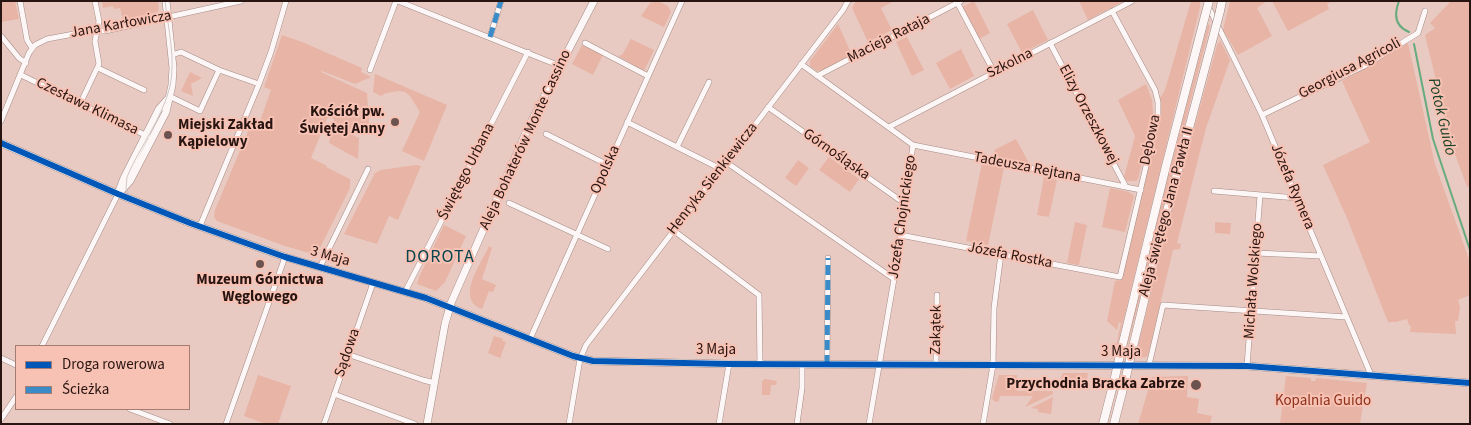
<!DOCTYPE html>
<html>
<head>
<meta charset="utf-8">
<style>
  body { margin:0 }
  #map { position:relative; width:1471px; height:425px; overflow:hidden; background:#e8cac2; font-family:"Source Sans 3",sans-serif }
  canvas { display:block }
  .frame { position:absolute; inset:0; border:2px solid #281511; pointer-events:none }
  .legend { position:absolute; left:15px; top:345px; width:175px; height:65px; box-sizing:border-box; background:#f7c1b3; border:1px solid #a47c72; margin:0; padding:6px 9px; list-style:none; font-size:15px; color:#281511 }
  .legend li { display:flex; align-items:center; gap:10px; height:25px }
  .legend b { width:25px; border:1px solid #a47c72 }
</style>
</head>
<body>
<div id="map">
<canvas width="1471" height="425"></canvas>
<div class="frame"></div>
<ul class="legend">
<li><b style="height:6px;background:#0057b8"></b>Droga rowerowa</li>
<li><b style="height:6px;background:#3a8bc7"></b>Ścieżka</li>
</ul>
</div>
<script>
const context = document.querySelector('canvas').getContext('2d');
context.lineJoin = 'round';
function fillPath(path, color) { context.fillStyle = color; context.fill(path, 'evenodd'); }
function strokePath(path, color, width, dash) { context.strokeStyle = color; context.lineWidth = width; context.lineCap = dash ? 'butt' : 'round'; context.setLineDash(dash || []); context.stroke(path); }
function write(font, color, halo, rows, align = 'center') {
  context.font = font + ' "Source Sans 3",sans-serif'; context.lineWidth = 4; context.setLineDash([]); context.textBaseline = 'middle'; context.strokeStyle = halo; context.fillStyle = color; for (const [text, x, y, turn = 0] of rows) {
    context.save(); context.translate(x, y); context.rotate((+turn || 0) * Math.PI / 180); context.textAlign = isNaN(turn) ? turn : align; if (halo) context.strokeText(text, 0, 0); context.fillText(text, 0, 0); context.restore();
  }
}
fillPath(new Path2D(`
  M1,1H15L19,19L1,22Z
  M102,1H158L159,10L157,12L123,20L120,8L114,9L113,6L103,8Z
  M658,1L668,6L671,12L664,27L641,16L650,3Z
  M856,1H894L881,8L892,30L868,42L852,8Z
  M974,1L990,33L979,39L962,7Z
  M1079,1H1124L1088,20Z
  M1191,1H1200V7L1115,355H1114L1121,323L1119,322L1117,330L1107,321L1115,281L1121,280L1161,113L1160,98L1165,90Z
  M1230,1H1267L1257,8L1272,36L1238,55L1223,30Z
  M1272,1H1333L1327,4L1329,9L1288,31Z
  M1451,1H1470V186L1467,187L1452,146L1425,35L1435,28L1430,23Z
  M1033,10L1048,40L1022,53L1007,24Z
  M838,24L852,55L824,70L817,71L810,66V61Z
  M1208,24L1210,26L1125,355H1124L1161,202Z
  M282,35L302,42L362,68L361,72L371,77L355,84L322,71L321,72L367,93L369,122L364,134L355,130L353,135L359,138L358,159L329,143L334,119L328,117L327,119L311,158L327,166L326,167L350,179V188L318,252L316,251L313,254L285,246L217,221L214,217L215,210L252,122L259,124L271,90L264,87Z
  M907,37L924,70L912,76L896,42Z
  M631,39L654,50L644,71L618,56L622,55Z
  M1220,40L1230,60L1206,128L1177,243L1181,244L1180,249L1173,250L1148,355L1146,357L1137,358L1138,346L1172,208L1218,42L1219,44Z
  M1408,43L1435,164L1470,262V295L1458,300L1460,307L1458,321H1455L1456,334L1410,332L1411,326L1409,325L1407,319L1396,322H1388L1347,218L1323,165L1370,142L1342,81Z
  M582,45L603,55L593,75L572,64Z
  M961,49L974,76L950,89L936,63Z
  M190,72L202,78L191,84L193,96L181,91Z
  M375,74L447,105L424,161L402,151L420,112L410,96L405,92L399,91L386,93L381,96L373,92Z
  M1146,84L1152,100L1153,112L1138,179L1136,181H1127L1124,177L1135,136L1118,100Z
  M1016,139L1029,163L1028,164L999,159L994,150Z
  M829,157L859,179L850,192L819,170Z
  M798,160L809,168L796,186L785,178Z
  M982,163L1004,168L988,245L966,241Z
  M416,165L421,166L398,220L389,216L377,244L344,234L375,173L381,170Z
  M1044,177L1057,180L1049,217L1037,215Z
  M1110,188L1129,192L1134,196L1125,232L1102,227Z
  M1075,222L1087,225L1079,265L1067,263Z
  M1215,222L1231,223L1230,234L1215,233Z
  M444,225L466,236L445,282L436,291L417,284L419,277Z
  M489,246L492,248L482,279L496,285L493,292L489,291L482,309C455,299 481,264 489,246Z
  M494,336L503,339L502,341L506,342L500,358L488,353Z
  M1063,373H1088L1086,385L1067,381L1066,386L1062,383L1060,379Z
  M258,375L291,386L278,424H266L244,416Z
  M999,375H1017V391H1053V394L1025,407L1033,396H1000L998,402L994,401L992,398Z
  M1188,376L1187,397L1199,399L1197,413L1212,416L1210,424H1138L1152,377Z
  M1286,376L1311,378V381H1315L1316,378L1367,383L1360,424H1280Z
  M765,379L777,381L776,385H771L770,395H762V381Z
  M1053,397L1051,414L1038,412V409L1031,408Z`), '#e7b4a6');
strokePath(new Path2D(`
  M1399,1C1394,14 1394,26 1409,32
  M1414,44L1433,139L1470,250`), '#67ab7e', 2);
const street = new Path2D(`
  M20,1L27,40L32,48
  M398,1L560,66
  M957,2L994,72
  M1208,6L1262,115L1371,375
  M1,36L19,58L26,63
  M490,37L501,1
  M585,43L648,76
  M1050,43L1126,187
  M172,55L181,52L219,70L259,84
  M801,64L913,145L894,279L869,424
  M98,68L144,90
  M370,70L396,1
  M21,75L147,136
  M817,76L961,1
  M169,96L200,111L219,70
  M80,104L99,64L95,41L99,21L95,1
  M768,107L904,203
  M1262,115L1364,66L1418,33L1425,11
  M1,121L29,53L35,45L47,39L90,31H105L241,1
  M627,122L721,169
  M889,127L1132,1
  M546,134L608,165
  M913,145L1141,190
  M677,147L709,82
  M726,162L894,279
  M1214,191L1297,198
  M509,203L608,249
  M200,226L259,84L271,52L286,1
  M673,230L759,295L760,364
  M900,235L1120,277L1158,115V102L1155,90L1112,11
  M1256,253L1321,256
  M320,267L368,169
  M405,292L528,52
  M530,339L682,1
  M42,346L118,194
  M347,354L423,380L435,383
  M1,358L16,365
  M827,365L828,258
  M936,365L937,295
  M1149,365L1163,305L1346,317
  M1247,366L1260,195
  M334,394L415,424
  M130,409L170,424
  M1,419L16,397
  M226,424L285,257
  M324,424L373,283
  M569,424L580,359L586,345L843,10L848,1
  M719,424L729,364
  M797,424L802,388V364
  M983,424L993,365L994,308L1001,254`);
const secondary = new Path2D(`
  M1,143L118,194L190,223L285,257L426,298L573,356L593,361L729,364L1247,366L1470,383
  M119,191L124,178L159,109L167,100
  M118,194L130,181L166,112L172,85L173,68L166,1
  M427,424L445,324L451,303L529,126L594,1`);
const primary = new Path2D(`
  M1220,11L1222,1
  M1120,355L1166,166L1205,16
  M1131,355L1154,260L1214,34
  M1103,424L1115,377
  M1114,424L1126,377`);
strokePath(street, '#a38c87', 6);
strokePath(secondary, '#a38c87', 8);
strokePath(primary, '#a38c87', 9);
strokePath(street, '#fcf7f6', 5);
strokePath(secondary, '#fcf7f6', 7);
strokePath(primary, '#fcf7f6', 8);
strokePath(new Path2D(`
  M165,1C168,28 176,59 170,86C163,117 139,148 127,177L126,189L133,200L174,217L285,258L432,302L573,357L588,362L608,364L1235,367L1470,384`), '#d0c7c5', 1);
const primaryBridge = new Path2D(`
  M1205,16L1209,1
  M1214,34L1220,11
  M1115,377L1120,355
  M1126,377L1131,355`);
strokePath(primaryBridge, '#a38c87', 9, []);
strokePath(primaryBridge, '#fcf7f6', 8);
strokePath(new Path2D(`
  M490,37L501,1
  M827,365L828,258`), '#3a8bc7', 5, [10, 5]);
strokePath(new Path2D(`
  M1,143L118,194L190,223L285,257L426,298L573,356L593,361L729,364L1247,366L1470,383`), '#0057b8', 6);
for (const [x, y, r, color] of [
  [395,122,5,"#6b544f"],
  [168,135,5,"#6b544f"],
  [260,264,5,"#6b544f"],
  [1196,385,6,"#6b544f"]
]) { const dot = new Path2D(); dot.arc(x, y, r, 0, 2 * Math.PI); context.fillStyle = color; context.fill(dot); strokePath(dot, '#f7c1b3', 2); }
write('15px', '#281511', '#f7c1b3', [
  ["Jana Karłowicza",121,25,-10],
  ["Macieja Rataja",889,39,-27],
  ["Szkolna",1010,64,-27],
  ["Georgiusa Agricoli",1350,69,-28],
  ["Czesława Klimasa",87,107,26],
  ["Elizy Orzeszkowej",1088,115,62],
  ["Aleja Bohaterów Monte Cassino",526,140,-65],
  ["Dębowa",1151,140,-78],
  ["Górnośląska",836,155,35],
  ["Tadeusza Rejtana",1027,168,11],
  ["Opolska",606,170,-66],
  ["Świętego Urbana",467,172,-63],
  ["Henryka Sienkiewicza",713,179,-52],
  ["Józefa Rymera",1292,187,67],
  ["Aleja świętego Jana Pawła II",1167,212,-75],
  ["Józefa Chojnickiego",903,217,-82],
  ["Józefa Rostka",1010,256,11],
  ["3 Maja",330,257,16],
  ["Michała Wolskiego",1254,281,-86],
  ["Zakątek",937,330,-89],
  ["3 Maja",716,351],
  ["Sądowa",348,353,-71],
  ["3 Maja",1121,353]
]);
write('bold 15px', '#281511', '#f7c1b3', [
  ["Kościół pw.",385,113],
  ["Świętej Anny",385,130],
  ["Miejski Zakład",178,126,"left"],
  ["Kąpielowy",178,143,"left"],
  ["Muzeum Górnictwa",260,281,"center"],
  ["Węglowego",260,298,"center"],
  ["Przychodnia Bracka Zabrze",1185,385]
], 'right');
write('15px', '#8e3019', '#f7c1b3', [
  ["Kopalnia Guido",1323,402]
]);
write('italic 16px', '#174229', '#f7c1b3', [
  ["Potok Guido",1441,117,77]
]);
context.letterSpacing = '1px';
write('18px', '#06444f', '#f7c1b3', [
  ["DOROTA",440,258]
]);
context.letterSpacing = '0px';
</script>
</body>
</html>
